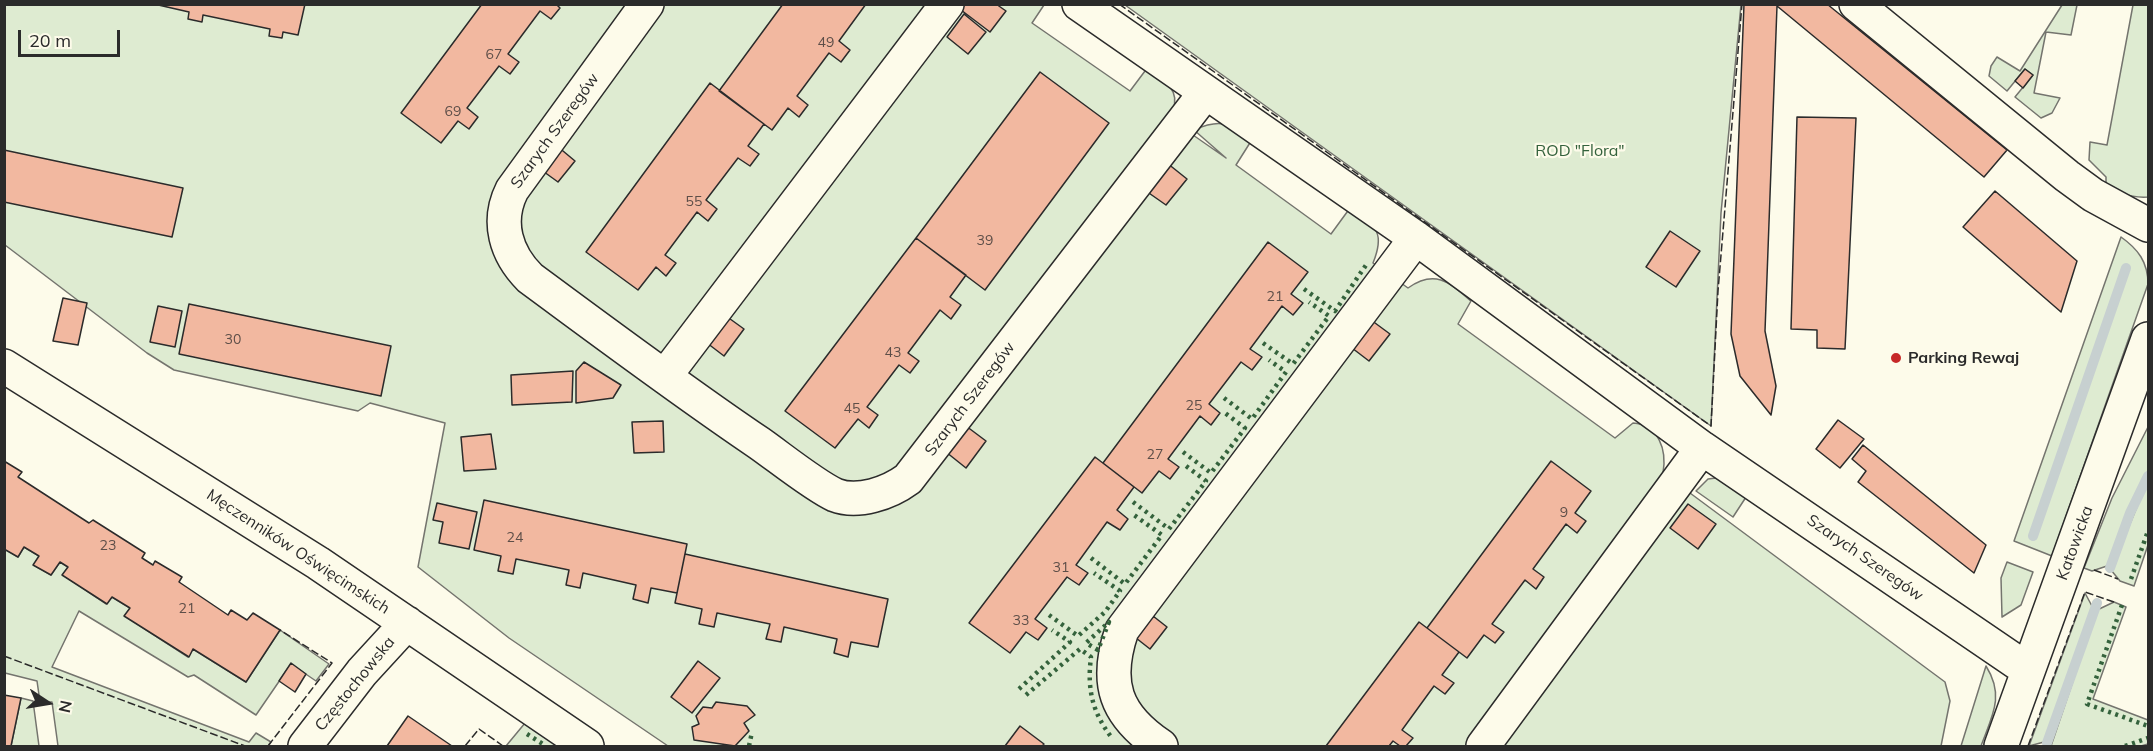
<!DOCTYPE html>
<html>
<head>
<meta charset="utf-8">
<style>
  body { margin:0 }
  #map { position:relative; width:2153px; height:751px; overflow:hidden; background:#fdfbea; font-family:Mulish,sans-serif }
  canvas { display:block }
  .frame { position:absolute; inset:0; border:6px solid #2b2b2b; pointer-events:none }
  .north { position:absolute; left:18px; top:673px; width:60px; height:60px; -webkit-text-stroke:4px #fdfbea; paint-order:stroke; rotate:102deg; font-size:16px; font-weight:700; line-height:24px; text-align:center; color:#2b2b2b }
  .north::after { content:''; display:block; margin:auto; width:21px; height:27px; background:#2b2b2b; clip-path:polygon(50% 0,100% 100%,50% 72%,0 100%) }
  .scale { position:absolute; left:18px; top:30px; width:102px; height:27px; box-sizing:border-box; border:3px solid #2b2b2b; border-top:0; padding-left:8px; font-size:18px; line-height:21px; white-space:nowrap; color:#2b2b2b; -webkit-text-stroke:4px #fdfbea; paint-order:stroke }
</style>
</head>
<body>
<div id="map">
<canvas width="2153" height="751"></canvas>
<div class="frame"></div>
<div class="north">N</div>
<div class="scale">20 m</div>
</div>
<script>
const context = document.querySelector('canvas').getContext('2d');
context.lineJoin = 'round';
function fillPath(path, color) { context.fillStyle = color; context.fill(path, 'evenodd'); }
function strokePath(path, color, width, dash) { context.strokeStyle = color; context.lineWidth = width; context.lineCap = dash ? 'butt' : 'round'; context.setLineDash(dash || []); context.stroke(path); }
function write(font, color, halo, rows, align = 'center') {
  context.font = font + ' Mulish,sans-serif'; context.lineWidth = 4.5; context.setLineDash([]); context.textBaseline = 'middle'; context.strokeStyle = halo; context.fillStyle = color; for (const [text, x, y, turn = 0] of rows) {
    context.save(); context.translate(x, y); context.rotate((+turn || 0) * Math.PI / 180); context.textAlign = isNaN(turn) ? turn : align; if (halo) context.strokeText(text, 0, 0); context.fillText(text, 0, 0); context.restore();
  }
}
const green = new Path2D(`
  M4,5H1044L1032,23L1130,91L1148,67C1168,85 1183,90 1170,119L1226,158L1194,130C1222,118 1227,124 1253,138L1236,165L1331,234L1350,208C1375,226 1386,231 1373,263L1408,288C1435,269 1449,282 1471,301L1458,324L1615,438L1633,423C1659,425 1667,450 1663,473L1945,682L1950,701L1941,746H668L509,638L418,567L445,423L370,403L358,411L174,370L147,353L5,245Z
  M1125,5H1741L1721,213L1711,426Z
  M2062,5H2077L2071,35L2046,32L2034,93L2060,98L2052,113L2041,118L2015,97L2033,75L2025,69L2007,91L1989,76L1991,66L1997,57L2020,71Z
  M2133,5H2148V197C2132,198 2118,194 2106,183V177L2089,160L2090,142L2107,145Z
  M2121,237C2138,249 2148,262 2148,284L2052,556L2014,541Z
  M2148,427V471L2123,524L2107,566L2092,571L2084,568L2112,498Z
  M1716,478L1750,491L1733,517L1696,491L1708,479Z
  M2148,480V545L2134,586L2120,581L2111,570Z
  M24,547L39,556L34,565L51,575L60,562L68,567L63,575L106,604L112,597L130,608L125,616L188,657L193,649L246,682L280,630L329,664L316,681L291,664L256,715L194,675L188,677L79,611L52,667L249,742L256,733L271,742L268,746H58L52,702H40L37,681L5,673V549L18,557Z
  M2007,562L2033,572L2021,605L2002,617L2001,578Z
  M2085,593L2093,608L2044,742L2029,746Z
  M2114,602L2126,607L2093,699L2148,720V744L2141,746H2051L2097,610Z
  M1986,666C2005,696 1992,716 1981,746H1961Z
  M21,698L33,701L39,746H11Z
  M535,711L586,746H506Z`);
fillPath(green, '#deebd1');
strokePath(green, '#74746e', 1.5);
strokePath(new Path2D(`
  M2033,536L2126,268
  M2110,568L2130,513L2148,476
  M2047,743L2097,603`), '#c7d0d0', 10);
const building = new Path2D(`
  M154,4H305L298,35L283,32L282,38L269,36L270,29L203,15L202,22L188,19L189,12Z
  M482,4H556L560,8L551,19L540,11L508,54L519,62L510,74L499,66L467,108L478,117L469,129L458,121L441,143L401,113Z
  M783,4H866L839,41L850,50L841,62L829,53L797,96L808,105L799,117L788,108L772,130L719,91Z
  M965,4H996L1006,11L990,32L961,10Z
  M1744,4H1827L2007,150L1984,177L1777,6L1765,331L1776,386L1771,415L1740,376L1731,334Z
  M964,14L986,32L968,54L947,37Z
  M2025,69L2033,75L2023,88L2015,81Z
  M1040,72L1109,123L985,290L916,238Z
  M710,83L764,124L748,146L759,154L750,166L738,158L706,200L717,209L708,221L697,212L665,255L676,263L666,276L656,267L638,290L586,252Z
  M1797,117L1856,118L1845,349L1817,348V330L1791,329Z
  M557,146L575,161L558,182L540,169Z
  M4,150L183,188L172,237L4,202Z
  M1167,163L1187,179L1166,205L1146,191Z
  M1995,191L2077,261L2061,312L1963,227Z
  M1670,231L1700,251L1676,287L1646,267Z
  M916,238L966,275L950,297L961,305L951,319L940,310L908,353L919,361L910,373L899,365L867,407L878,415L869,428L858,419L835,448L785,411Z
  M1268,242L1308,272L1291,294L1303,303L1293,315L1282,306L1250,349L1262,357L1252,370L1241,362L1209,404L1220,413L1211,425L1200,416L1168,459L1179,467L1170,479L1159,471L1142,493L1103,463Z
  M63,298L87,303L78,345L53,341Z
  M189,304L391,346L381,396L179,354Z
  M158,306L182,311L175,347L150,342Z
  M726,316L744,329L724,356L707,343Z
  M1371,320L1390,334L1369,361L1352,348Z
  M584,362L621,385L613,398L576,403V371Z
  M573,371L572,402L512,405L511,375Z
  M1838,420L1864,439L1840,468L1816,449Z
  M663,421L664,452L634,453L632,422Z
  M966,426L986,441L966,468L946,452Z
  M491,434L496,469L464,471L461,437Z
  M1863,445L1986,545L1974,573L1858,482L1866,471L1852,459Z
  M1095,457L1134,487L1117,510L1128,519L1120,530L1107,522L1076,565L1088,573L1079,585L1067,577L1035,619L1047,628L1038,640L1026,632L1010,653L969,623Z
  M4,461L22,472L18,477L89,523L93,520L145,553L142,558L153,565L155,561L182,577L179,582L228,615L231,610L247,620L253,613L280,630L246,682L193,649L189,657L124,616L130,608L112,597L107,604L62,575L68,567L60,562L51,575L33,565L39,556L24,547L18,557L4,549Z
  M1551,461L1591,491L1575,513L1586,521L1577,533L1566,524L1533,569L1544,577L1536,589L1525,580L1492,624L1504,632L1495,643L1484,635L1467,658L1427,628Z
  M484,500L687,544L677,593L651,588L648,603L633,599L636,585L583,573L580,588L566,585L569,570L516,559L513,574L498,571L501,556L474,550Z
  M437,503L477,512L469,549L439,543L443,522L433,520Z
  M1688,504L1716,524L1698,549L1670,528Z
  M685,554L888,599L878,647L851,642L848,657L834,653L837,639L784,627L781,642L766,639L770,624L717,613L714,627L699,624L702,609L675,603Z
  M1153,616L1167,627L1150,649L1136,638Z
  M1419,622L1459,652L1442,675L1454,683L1445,694L1434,686L1402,730L1413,738L1406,746H1400L1393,741L1389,746H1326Z
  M698,661L720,678L692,713L671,697Z
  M291,663L306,674L295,692L279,681Z
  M4,695L21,698L11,746H4Z
  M716,702L747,706L755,715L744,723L749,731L735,746L694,740L692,727L699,724L696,716L703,707L712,708Z
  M408,716L452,746H387Z
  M1020,726L1044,744L1042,746H1005Z`);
fillPath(building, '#f2b8a0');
strokePath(building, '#2b2b2b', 1.5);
const minor = new Path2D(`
  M647,4L512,190C496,222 506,254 530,278C606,334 682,391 759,443C779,457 815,486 835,495C858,504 889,493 908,479L1205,93
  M1079,4L1416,238L1702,448L2028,670
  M1856,4L2067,176L2093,195L2148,225
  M4,366L318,563L587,746
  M665,376L947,4
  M305,746L362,672L407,623
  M1161,746C1115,715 1104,683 1122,630L1416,238
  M1483,746L1702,448
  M2001,746L2148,339`);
strokePath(minor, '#2b2b2b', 36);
strokePath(minor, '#fdfbea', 33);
strokePath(new Path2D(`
  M1304,289L1335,311L1366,265
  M1263,343L1293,364L1329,316L1309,302
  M1224,398L1252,419L1286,372L1269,360
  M1183,452L1211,473L1245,428L1225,413
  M1133,502L1169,529L1206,481L1186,466
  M1091,558L1125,584L1162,535L1134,515
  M2131,579L2148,531
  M2122,605L2087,704L2148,726
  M1049,615L1078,636L1105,612L1120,591L1094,573
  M1109,622L1098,650L1086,643Z
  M1019,689L1070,642L1052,630
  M1026,695L1080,649L1091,657C1087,689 1092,712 1112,738
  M527,734L546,746
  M749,746L752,732
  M2125,746L2148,738`), '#34623c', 4.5, [3, 4.5]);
strokePath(new Path2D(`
  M1119,4L1711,426L1718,291L1742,4
  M2094,570L2118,579
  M4,656L245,746
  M268,746L332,663L280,630
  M465,746L479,729L503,746
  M2028,746L2085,592L2114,602`), '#2b2b2b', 1.5, [8, 3]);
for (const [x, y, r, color] of [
  [1896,358,6,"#c62828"]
]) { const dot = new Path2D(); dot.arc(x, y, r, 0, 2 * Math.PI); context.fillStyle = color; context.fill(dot); strokePath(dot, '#fdfbea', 2); }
write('14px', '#5d4e48', null, [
  ["49",826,43],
  ["67",494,55],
  ["69",453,112],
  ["55",694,202],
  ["39",985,241],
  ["21",1275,297],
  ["30",233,340],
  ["43",893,353],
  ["25",1194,406],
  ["45",852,409],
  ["27",1155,455],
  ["9",1564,513],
  ["24",515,538],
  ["23",108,546],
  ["31",1061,568],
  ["21",187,609],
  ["33",1021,621]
]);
write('16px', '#2b2b2b', '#fdfbea', [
  ["Szarych Szeregów",555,131,-54],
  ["Szarych Szeregów",970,399,-53],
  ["Katowicka",2075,543,-70],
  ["Męczenników Oświęcimskich",298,552,33],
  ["Szarych Szeregów",1865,558,35],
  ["Częstochowska",355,684,-51]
]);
write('16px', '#34623c', '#fdfbea', [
  ["ROD \"Flora\"",1580,151]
]);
write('bold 16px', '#2b2b2b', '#fdfbea', [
  ["Parking Rewaj",1908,358]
], 'left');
</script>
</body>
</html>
